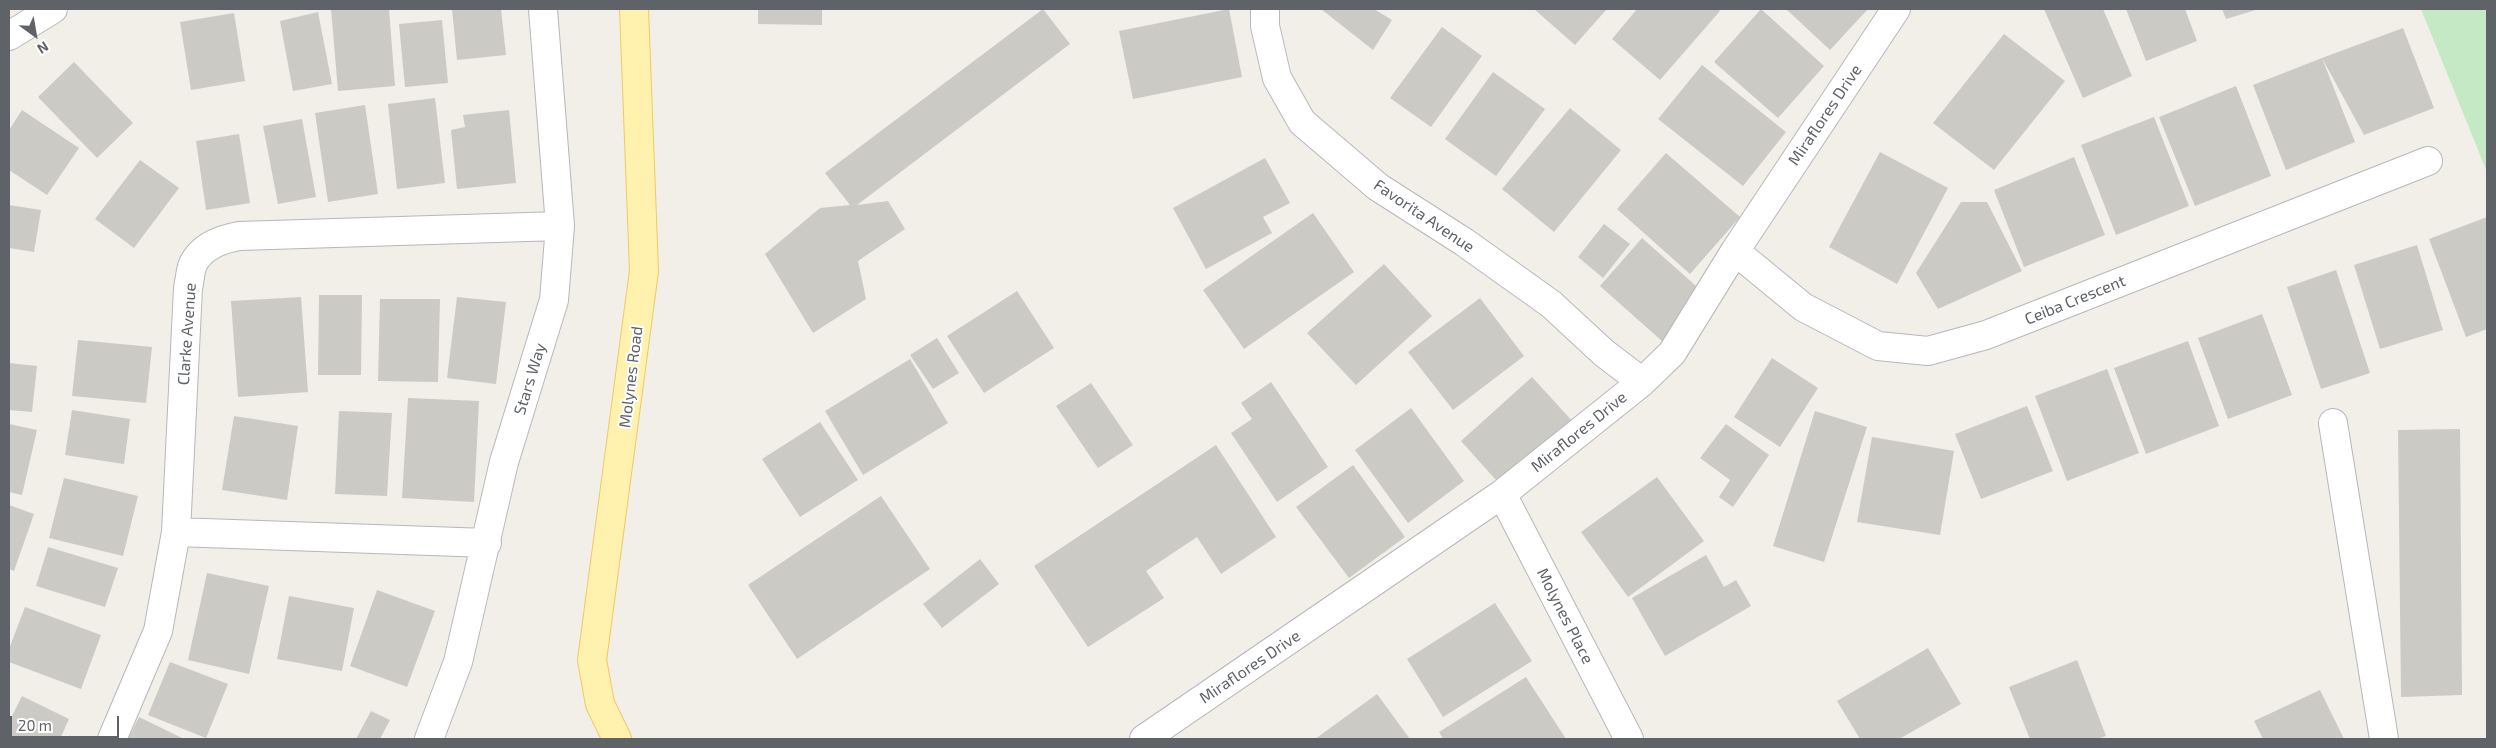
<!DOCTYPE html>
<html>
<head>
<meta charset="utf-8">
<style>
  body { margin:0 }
  #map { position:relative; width:2496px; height:748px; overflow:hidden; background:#f1efe8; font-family:"Exo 2",sans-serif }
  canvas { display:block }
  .frame { position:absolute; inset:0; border:10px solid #5f6368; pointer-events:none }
  .north { position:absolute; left:10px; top:10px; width:50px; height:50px; -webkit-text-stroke:4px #fff; paint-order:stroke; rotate:148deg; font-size:14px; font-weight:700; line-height:20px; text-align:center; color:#5f6368 }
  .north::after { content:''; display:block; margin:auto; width:18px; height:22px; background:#5f6368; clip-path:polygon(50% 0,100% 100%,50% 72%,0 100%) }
  .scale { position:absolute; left:10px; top:716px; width:109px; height:22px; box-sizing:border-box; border:2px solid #5f6368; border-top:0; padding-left:6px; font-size:15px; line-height:18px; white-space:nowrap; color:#5f6368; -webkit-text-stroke:4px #fff; paint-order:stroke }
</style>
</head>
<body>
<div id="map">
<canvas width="2496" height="748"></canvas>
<div class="frame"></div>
<div class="north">N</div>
<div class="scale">20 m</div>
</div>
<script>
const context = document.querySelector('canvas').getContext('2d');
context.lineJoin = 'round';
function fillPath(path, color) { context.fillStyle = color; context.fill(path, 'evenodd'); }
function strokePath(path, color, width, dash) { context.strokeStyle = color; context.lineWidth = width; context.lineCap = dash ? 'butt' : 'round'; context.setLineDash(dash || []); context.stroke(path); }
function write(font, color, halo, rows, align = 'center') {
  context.font = font + ' "Exo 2",sans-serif'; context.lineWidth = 4; context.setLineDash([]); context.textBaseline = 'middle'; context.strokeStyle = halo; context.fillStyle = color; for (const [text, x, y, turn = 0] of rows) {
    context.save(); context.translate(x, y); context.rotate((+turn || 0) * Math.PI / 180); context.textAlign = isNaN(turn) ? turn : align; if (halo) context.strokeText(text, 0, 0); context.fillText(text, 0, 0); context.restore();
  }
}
fillPath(new Path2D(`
  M2421,9H2487V172Z`), '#c5e8c5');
fillPath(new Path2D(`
  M331,9H389L395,86L338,91Z
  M452,9H501L506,55L457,60Z
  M758,9H822V25L758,24Z
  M1043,9L1070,44L857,205L888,201L905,229L858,261L866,299L813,333L765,254L820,208L850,205L825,173Z
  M1229,9L1242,77L1133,99L1119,31Z
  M1321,9H1374L1392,20L1373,50Z
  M1534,9H1607L1575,45Z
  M1637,9H1718L1720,11L1660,80L1612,39Z
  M1761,9L1824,66L1778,118L1714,62Z
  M1786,9H1868L1830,50Z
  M2044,9H2103L2132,76L2083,98Z
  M2126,9H2185L2197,41L2146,61Z
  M2222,9H2259L2226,19Z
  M318,12L332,84L293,91L280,21Z
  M234,13L245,81L191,90L180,22Z
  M442,20L448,83L405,87L399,24Z
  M1442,27L1482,56L1431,127L1390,98Z
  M2403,28L2434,108L2364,135L2322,58Z
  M2004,34L2065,81L1994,170L1933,123Z
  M2322,58L2355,142L2286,170L2253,85Z
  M74,62L133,123L97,158L38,97Z
  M1702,65L1786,132L1743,186L1658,119Z
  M1493,72L1545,109L1496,176L1445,139Z
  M2236,86L2271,176L2195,206L2159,117Z
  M435,98L445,183L397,189L388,104Z
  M365,105L378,194L328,202L315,113Z
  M1570,108L1621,150L1554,232L1502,189Z
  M22,110L79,148L47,195L9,170V130Z
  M509,110L516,183L457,189L451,130L465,127L463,115Z
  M2154,117L2189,206L2116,235L2081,145Z
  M302,119L316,197L278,204L263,126Z
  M239,134L250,203L206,210L196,141Z
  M1880,152L1948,188L1897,284L1829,247Z
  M1666,153L1740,217L1690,274L1617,209Z
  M2074,157L2105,235L2024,267L1994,190Z
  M1265,158L1290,203L1263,217L1272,233L1206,269L1173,208Z
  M140,160L179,188L134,248L95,219Z
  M1961,202H1987L2022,271L1938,309L1916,273Z
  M9,205L41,210L34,252L9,248Z
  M1313,213L1354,272L1244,349L1203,290Z
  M2487,217V329L2466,337L2429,239Z
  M1604,224L1630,244L1603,278L1578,257Z
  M1642,238L1704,293L1662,341L1600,286Z
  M2417,245L2443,330L2380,349L2354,265Z
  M1384,264L1432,316L1356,385L1307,333Z
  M2336,270L2370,373L2321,389L2287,287Z
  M1017,291L1054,348L984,393L947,336Z
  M319,295H362L361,375H318Z
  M301,297L308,392L238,397L231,301Z
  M457,297L506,302L496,384L447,378Z
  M1480,298L1524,356L1453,410L1408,352Z
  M380,299H440L438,382L378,381Z
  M2262,314L2292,395L2228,419L2198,338Z
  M937,338L959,373L933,389L910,355Z
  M78,340L152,347L146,403L72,396Z
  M2188,341L2219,426L2146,454L2114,368Z
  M1772,358L1818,388L1780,447L1734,417Z
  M910,359L948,423L863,475L825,411Z
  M9,363L37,366L32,412L9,410Z
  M2107,369L2139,453L2067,481L2035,396Z
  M1532,377L1575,424L1504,489L1461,441Z
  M1271,382L1328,467L1277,502L1231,433L1252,419L1241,403Z
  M1091,383L1133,445L1098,468L1056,406Z
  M408,398L479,401L474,502L402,498Z
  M2027,406L2053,471L1981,499L1955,434Z
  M1411,408L1464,481L1408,523L1355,450Z
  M72,410L130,419L124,464L65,455Z
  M339,411L392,413L387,496L335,494Z
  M1815,411L1867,427L1824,562L1773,546Z
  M234,416L298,426L287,500L222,490Z
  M820,422L858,480L800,517L762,459Z
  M9,424L37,430L22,495L9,492Z
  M1726,424L1769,455L1733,507L1719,497L1730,480L1700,458Z
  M2460,429L2462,695L2401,697L2398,430Z
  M1872,437L1954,451L1940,535L1857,522Z
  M1216,445L1276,537L1221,574L1197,537L1146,571L1164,598L1088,647L1034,566Z
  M1353,465L1405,537L1349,578L1296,507Z
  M1657,477L1704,541L1628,597L1581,532Z
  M64,478L138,496L123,556L49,538Z
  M881,496L930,569L797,659L748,585Z
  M9,505L34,514L14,571L9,569Z
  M48,547L118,568L105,607L36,586Z
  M1706,555L1724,587L1736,580L1751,606L1665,656L1632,598Z
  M980,559L999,584L942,628L923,604Z
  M207,573L269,586L249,674L188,660Z
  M377,590L435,611L407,687L350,666Z
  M289,596L354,608L342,671L277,659Z
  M1495,603L1532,661L1443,717L1407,659Z
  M25,607L101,635L81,689L9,662V649Z
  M1928,648L1961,704L1899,739H1860L1837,701Z
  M2077,660L2106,736L2097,739H2030L2009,687Z
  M170,662L228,684L206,738L148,715Z
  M1526,677L1566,739H1443L1439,732Z
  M2320,690L2344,739H2263L2254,721Z
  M1377,694L1410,739H1315Z
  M22,696L69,719L60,739H9V722Z
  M371,711L390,720L380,739H356Z
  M139,717L184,739H128Z`), '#cccac5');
const minor = new Path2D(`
  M1265,9V26L1277,78L1302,122L1378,187L1464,242L1551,304L1604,353L1642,382
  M9,36L53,9
  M1735,251L1803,307L1878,346L1928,351L1986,335L2428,161
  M2333,423L2384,739
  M1502,494L1629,739
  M176,532L487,543
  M112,739L158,631L176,532L188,288C190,280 190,271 193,264C202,246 222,239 239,236L560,226
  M429,739L458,662L504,462L554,300L560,226L543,9
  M1144,739L1502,494L1642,382L1672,353L1735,251L1896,9`);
const major = new Path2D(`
  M617,739L600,704L592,660L644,271L634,9`);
strokePath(minor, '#b5b8bc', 30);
strokePath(major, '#f2c960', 30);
strokePath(minor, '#fff', 28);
strokePath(major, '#fff2af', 28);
write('16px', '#5f6368', '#fff', [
  ["Miraflores Drive",1825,115,-56],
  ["Favorita Avenue",1424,216,34],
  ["Ceiba Crescent",2075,300,-22],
  ["Clarke Avenue",187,334,-86],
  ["Molynes Road",631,377,-83],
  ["Stars Way",530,379,-73],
  ["Miraflores Drive",1579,432,-39],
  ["Molynes Place",1565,616,63],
  ["Miraflores Drive",1250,667,-34]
]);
</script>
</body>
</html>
